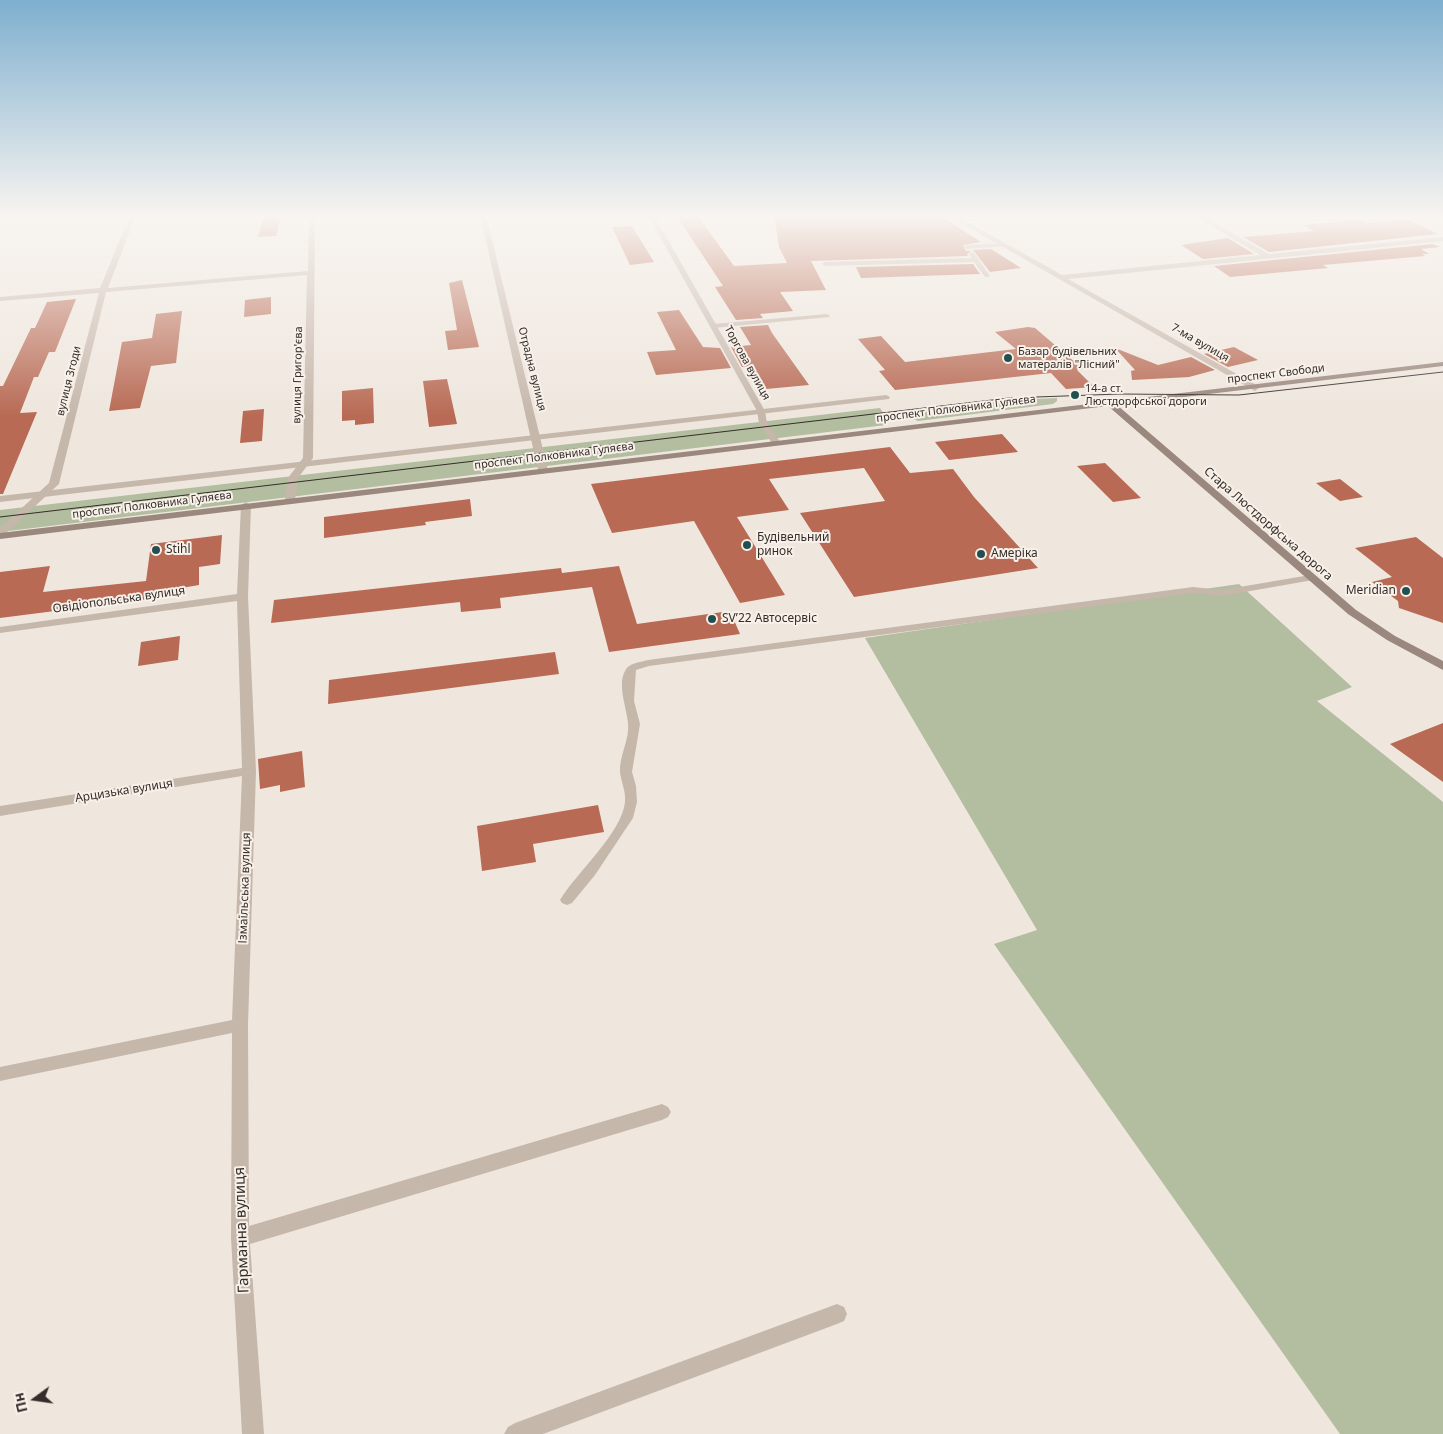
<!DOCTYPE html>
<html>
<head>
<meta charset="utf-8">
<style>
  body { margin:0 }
  #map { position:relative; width:1443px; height:1434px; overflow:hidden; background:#efe7de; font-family:"Noto Sans",sans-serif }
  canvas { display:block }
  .north { position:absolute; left:10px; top:1374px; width:50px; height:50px; -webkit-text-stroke:4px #f8f1ea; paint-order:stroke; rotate:256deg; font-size:14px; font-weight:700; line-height:20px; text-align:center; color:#352d29 }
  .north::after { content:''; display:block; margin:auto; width:18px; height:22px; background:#352d29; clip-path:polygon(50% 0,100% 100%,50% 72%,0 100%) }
</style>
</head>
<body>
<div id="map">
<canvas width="1443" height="1434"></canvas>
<div class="north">Пн</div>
</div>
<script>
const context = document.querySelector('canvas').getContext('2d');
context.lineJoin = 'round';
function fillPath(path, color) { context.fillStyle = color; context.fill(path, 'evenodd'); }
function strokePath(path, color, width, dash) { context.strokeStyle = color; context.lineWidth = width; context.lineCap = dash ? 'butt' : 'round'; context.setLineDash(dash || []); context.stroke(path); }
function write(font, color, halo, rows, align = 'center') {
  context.font = font + ' "Noto Sans",sans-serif'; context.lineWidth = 4; context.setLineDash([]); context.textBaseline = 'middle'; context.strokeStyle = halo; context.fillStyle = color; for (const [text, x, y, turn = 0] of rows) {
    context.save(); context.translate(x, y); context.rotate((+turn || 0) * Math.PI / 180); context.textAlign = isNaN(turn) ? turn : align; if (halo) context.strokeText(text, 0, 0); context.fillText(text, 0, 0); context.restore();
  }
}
fillPath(new Path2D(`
  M1057,398V401L1053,404L918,421L907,416V413L1010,400Z
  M880,408L888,421L886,425L0,532V510Z
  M1239,584L1352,687L1317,701L1443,802V1434H1340L994,944L1037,930L865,638Z`), '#b3bd9f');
fillPath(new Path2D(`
  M264,215H281L276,236L258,237Z
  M676,215H697L734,266L787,263L779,247L774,215H939L981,242L963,245L966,251H971L967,254L968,256L811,261L826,290L780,292L793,311L760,314L763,318L736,320L715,287L723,286Z
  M1359,220L1365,223L1409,220L1438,234L1269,252L1243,237L1314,231L1304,225Z
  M632,226L654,262L630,265L612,227Z
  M1228,238L1254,254L1203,259L1181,245Z
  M1433,244L1440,247L1421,249L1429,254H1422L1425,256L1323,265L1328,268L1230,277L1214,266Z
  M991,249L1021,268L990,272L973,250Z
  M973,264L980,274L861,278L856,267Z
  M462,280L479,347L448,350L445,331L457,330L449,283Z
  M271,297V314L244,317L245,300Z
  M76,299L55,352H49L38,377H34L20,413L37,412L3,494H0V386H3L31,328H35L47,302Z
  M679,310L703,347L720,348L731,368L656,375L647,352L676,350L657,312Z
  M182,311L176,363L151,366L140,408L109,411L122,342L152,338L156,314Z
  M768,325L772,333L809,385L766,389L751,366L742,367L731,347L751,345L740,327Z
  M1028,327L1035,328L1083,369L1077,370L1094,387L1066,389L1051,373L895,390L879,371L885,370L858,339L881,336L905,362L1016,349L995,332Z
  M1234,347L1258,360L1228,367L1204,354Z
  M1115,348L1158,365L1191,357L1215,370L1189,377H1190L1132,380L1131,371L1135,370Z
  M447,379L457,424L429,427L423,381Z
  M373,388L374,423L355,425V420L342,421V391Z
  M264,409L262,441L240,443L243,411Z
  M1002,434L1018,452L949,460L935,442Z
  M890,447L910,473L953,469L974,497L1038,568L854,597L800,513L885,501L864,468L769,479L789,510L737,517L785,595L740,603L694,521L612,533L591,484Z
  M1105,463L1141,498L1113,502L1077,466Z
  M1340,479L1363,497L1340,501L1316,483Z
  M470,499L472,516L425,522L426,525L324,538V517Z
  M222,535L220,564L199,567V585L158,592L157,598L0,618V572L50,566L43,592L146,581L151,544Z
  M1416,537L1443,558V623L1399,608L1398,601L1372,582L1392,577L1355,548Z
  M619,566L637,624L730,611L740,634L609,652L592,587L500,598L501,608L461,612L460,602L271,623L274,600L561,568L562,573Z
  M180,636L178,660L138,666L141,642Z
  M555,652L559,674L328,704L329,680Z
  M1443,723V782L1390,744Z
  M302,751L305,787L280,792V785L260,789L258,759Z
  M598,805L604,832L533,844L536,862L482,871L477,826Z`), '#b86a54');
fillPath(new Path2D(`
  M1005,243L1007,244V246L967,249L964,247L967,245Z
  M972,252L974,253L990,276L989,277H985L974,262L825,266L822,264L825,262L972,258L969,254Z
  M827,314L830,316L829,317L713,328L709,326L713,324Z
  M886,395L890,397L889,399L0,502V496Z
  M1310,575L1313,576L1315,578L1313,580L1222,596L1193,593L649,666L636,670L634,701L640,724L632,772L636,786L637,802L633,818L595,875L572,903L567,905L562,903L560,900C576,873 622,833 625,802C626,791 621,782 620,772C619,756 630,739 628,723C627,709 617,685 625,671C628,663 641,662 648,660L1193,587L1222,590Z`), '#c6b7ab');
fillPath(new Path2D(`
  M130,215H136L108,288L308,271L309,215H315L313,458L298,478L295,500L293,502H287L285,500L288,478L303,458L307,275L106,292L59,484L4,535L0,536V528L49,483L99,293L0,301V297L100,288Z
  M480,215H486L548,470L546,472L543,473L538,470Z
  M648,215H654L765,411L767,423L781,443L779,445H773L759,423L757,411Z
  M947,215H955L1062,275L1260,255L1193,215H1201L1269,254L1443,237V241L1068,279L1258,386L1259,388L1255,391Z
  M246,502L251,505L248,597L256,771L248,1025L249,1226L662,1104L668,1107L671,1112L668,1117L662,1120L250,1244L264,1434H242L231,1238L232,1033L0,1081V1067L232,1020L242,776L0,816V806L242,768L237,601L0,633V627L237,594L241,505Z
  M837,1304L844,1307L847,1314L844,1321L837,1324L543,1434H504L508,1427L515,1423Z`), '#c6b7ab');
fillPath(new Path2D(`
  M1443,362V366L1117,405L1356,610L1395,636L1443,661V670L1387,640L1348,614L1108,406L0,539V533Z`), '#9a877d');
strokePath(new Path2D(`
  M0,517L1009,398L1119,394L1239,395L1443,372`), '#352d29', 1);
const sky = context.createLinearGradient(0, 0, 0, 416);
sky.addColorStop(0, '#7eafcf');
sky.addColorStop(0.52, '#f8f4f0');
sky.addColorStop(1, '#f8f4f000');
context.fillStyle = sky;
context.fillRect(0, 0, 1443, 416);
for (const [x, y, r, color] of [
  [1008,358,5,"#244f51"],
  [1075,395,5,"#244f51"],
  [747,545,5,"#244f51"],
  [156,550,5,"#244f51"],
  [981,554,5,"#244f51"],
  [1406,591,5,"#244f51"],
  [712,619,5,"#244f51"]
]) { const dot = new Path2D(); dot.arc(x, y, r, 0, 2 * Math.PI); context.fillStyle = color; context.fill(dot); strokePath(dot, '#f8f1ea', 2); }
write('11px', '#352d29', '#f8f1ea', [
  ["7-ма вулиця",1200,343,30],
  ["Торгова вулиця",747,363,61],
  ["Отрадна вулиця",532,369,76],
  ["проспект Свободи",1276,374,-7],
  ["вулиця Григор'єва",298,375,-89],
  ["вулиця Згоди",69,381,-76],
  ["проспект Полковника Гуляєва",956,409,-7],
  ["проспект Полковника Гуляєва",554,456,-7],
  ["проспект Полковника Гуляєва",152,505,-7]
]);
write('11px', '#352d29', '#f8f1ea', [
  ["Базар будівельних",1018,352],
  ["матералів \"Лісний\"",1018,365],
  ["14-а ст.",1085,389],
  ["Люстдорфської дороги",1085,402]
], 'left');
write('12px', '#352d29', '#f8f1ea', [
  ["Стара Люстдорфська дорога",1268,524,41],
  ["Овідіопольська вулиця",119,600,-8],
  ["Арцизька вулиця",124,791,-9],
  ["Ізмаїльська вулиця",245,888,-88]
]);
write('12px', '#352d29', '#f8f1ea', [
  ["Будівельний",757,538],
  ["ринок",757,552],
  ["Stihl",166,550],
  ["Амеріка",991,554],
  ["Meridian",1396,591,"right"],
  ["SV’22 Автосервіс",722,619]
], 'left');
write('15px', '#352d29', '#f8f1ea', [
  ["Гарманна вулиця",242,1230,-92]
]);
</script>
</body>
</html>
